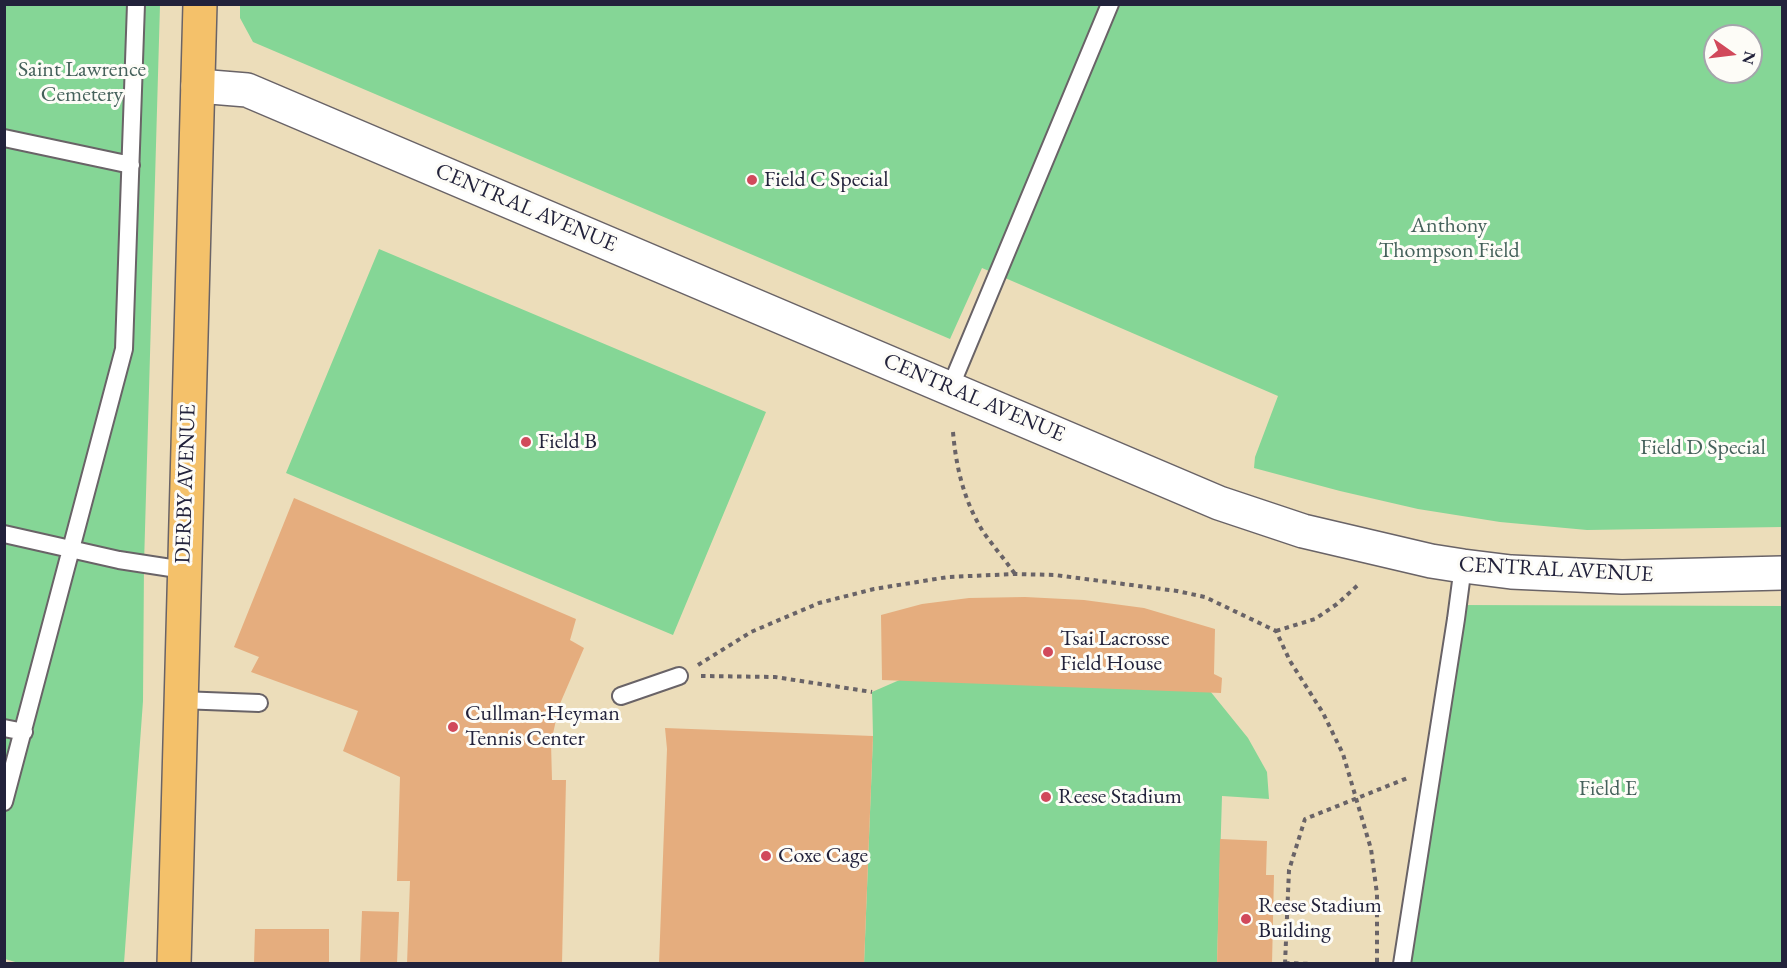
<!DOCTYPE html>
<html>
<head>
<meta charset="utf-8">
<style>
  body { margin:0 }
  #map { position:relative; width:1787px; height:968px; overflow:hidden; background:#ecddba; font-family:"EB Garamond",serif }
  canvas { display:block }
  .frame { position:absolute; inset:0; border:6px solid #22223b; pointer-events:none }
  .north { position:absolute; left:1703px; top:24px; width:60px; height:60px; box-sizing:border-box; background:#fdfcf7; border:2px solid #a5a5ac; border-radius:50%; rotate:104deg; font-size:16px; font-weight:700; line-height:24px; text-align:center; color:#22223b }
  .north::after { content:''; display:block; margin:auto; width:21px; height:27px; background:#d1495b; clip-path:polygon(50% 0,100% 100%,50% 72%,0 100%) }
</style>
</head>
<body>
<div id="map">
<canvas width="1787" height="968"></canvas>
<div class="frame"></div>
<div class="north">N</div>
</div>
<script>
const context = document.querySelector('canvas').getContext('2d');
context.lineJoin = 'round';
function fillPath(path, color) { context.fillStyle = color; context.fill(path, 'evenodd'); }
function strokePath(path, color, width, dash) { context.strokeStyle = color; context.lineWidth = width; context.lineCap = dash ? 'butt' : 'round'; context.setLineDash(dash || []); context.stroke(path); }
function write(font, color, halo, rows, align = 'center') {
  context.font = font + ' "EB Garamond",serif'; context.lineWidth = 6; context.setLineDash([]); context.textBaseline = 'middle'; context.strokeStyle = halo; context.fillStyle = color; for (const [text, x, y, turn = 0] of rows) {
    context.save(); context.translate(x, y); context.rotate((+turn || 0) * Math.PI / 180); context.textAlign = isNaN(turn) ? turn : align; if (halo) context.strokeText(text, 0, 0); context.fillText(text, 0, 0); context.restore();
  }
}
fillPath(new Path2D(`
  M240,4L1782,5V527L1587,530L1500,522L1418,509L1340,491L1254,468L1255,457L1278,396L982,268L950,339L253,42L240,18ZM1715,36H1751V72H1715Z
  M5,5H160L144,564L143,701L124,963L22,964L5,959Z
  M379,249L766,412L673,635L286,473Z
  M1458,605L1782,606V963L1410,964Z
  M911,675L1210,691L1248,738L1267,772L1269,799L1222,796L1217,963L864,964L873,736L872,692Z`), '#85d696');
fillPath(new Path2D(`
  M294,498L576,619L570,640L584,648L559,706L551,743L552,780H566L562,964H407L410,881H397L400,777L343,751L358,711L251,672L259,657L234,647Z
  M1025,597L1084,600L1144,608L1215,629L1214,674L1222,678L1221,693L882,680L881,615L922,604L969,598Z
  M665,728L873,736L864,964H659L667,749Z
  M1220,839L1267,841L1266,875H1274L1272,964H1217Z
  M362,911L399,912L397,964H360Z
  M255,929H329V964H254Z`), '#e5ad7e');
const lane = new Path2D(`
  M4,138L131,165
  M950,388L1110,4
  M4,534L119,560L184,570
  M621,696L679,676
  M180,700L259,703
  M4,728L24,732
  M4,802L124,349L136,4
  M1402,964L1456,619L1463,566`);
const street = new Path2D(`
  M198,86L247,90L1219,503L1303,531L1431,561L1463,566L1511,572L1622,577L1782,573`);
const highway = new Path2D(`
  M174,964L200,4`);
strokePath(lane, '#696367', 20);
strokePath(street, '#696367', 36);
strokePath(highway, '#696367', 36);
strokePath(new Path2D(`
  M953,432C956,467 964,502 984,533C994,547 1005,560 1015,574
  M1276,631L1315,619L1337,604L1358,585
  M698,665L751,632L819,603L874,589L948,577L1015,574L1055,575L1177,591L1205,597L1276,631L1290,661L1323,713L1343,754L1371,849L1377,894V964
  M701,676L775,677L872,692
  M1285,963L1311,964
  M1285,964L1289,870L1305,819L1410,777`), '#696367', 4, [4.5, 4.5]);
strokePath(lane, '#fff', 16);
strokePath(street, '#fff', 33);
strokePath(highway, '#f4c16a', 33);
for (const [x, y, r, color] of [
  [752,180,6,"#d1495b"],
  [526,442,6,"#d1495b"],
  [1048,652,6,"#d1495b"],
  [453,727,6,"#d1495b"],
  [1046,797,6,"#d1495b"],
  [766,856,6,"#d1495b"],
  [1246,919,6,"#d1495b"]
]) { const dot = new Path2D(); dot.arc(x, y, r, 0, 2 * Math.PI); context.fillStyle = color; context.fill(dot); strokePath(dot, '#fdfcf7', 2); }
write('22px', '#45615b', '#fdfcf7', [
  ["Saint Lawrence",82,70],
  ["Cemetery",82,95],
  ["Anthony",1449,226],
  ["Thompson Field",1449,251],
  ["Field D Special",1703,448],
  ["Field E",1608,789]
]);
write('22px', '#22223b', '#fdfcf7', [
  ["Field C Special",764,180],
  ["Field B",538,442],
  ["Tsai Lacrosse",1060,639],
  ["Field House",1060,664],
  ["Cullman-Heyman",465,714],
  ["Tennis Center",465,739],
  ["Reese Stadium",1058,797],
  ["Coxe Cage",778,856],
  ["Reese Stadium",1258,906],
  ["Building",1258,931]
], 'left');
write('22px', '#22223b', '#fdfcf7', [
  ["CENTRAL AVENUE",526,208,23],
  ["CENTRAL AVENUE",974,398,23],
  ["DERBY AVENUE",186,484,-88],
  ["CENTRAL AVENUE",1556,570,3]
]);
</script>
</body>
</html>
